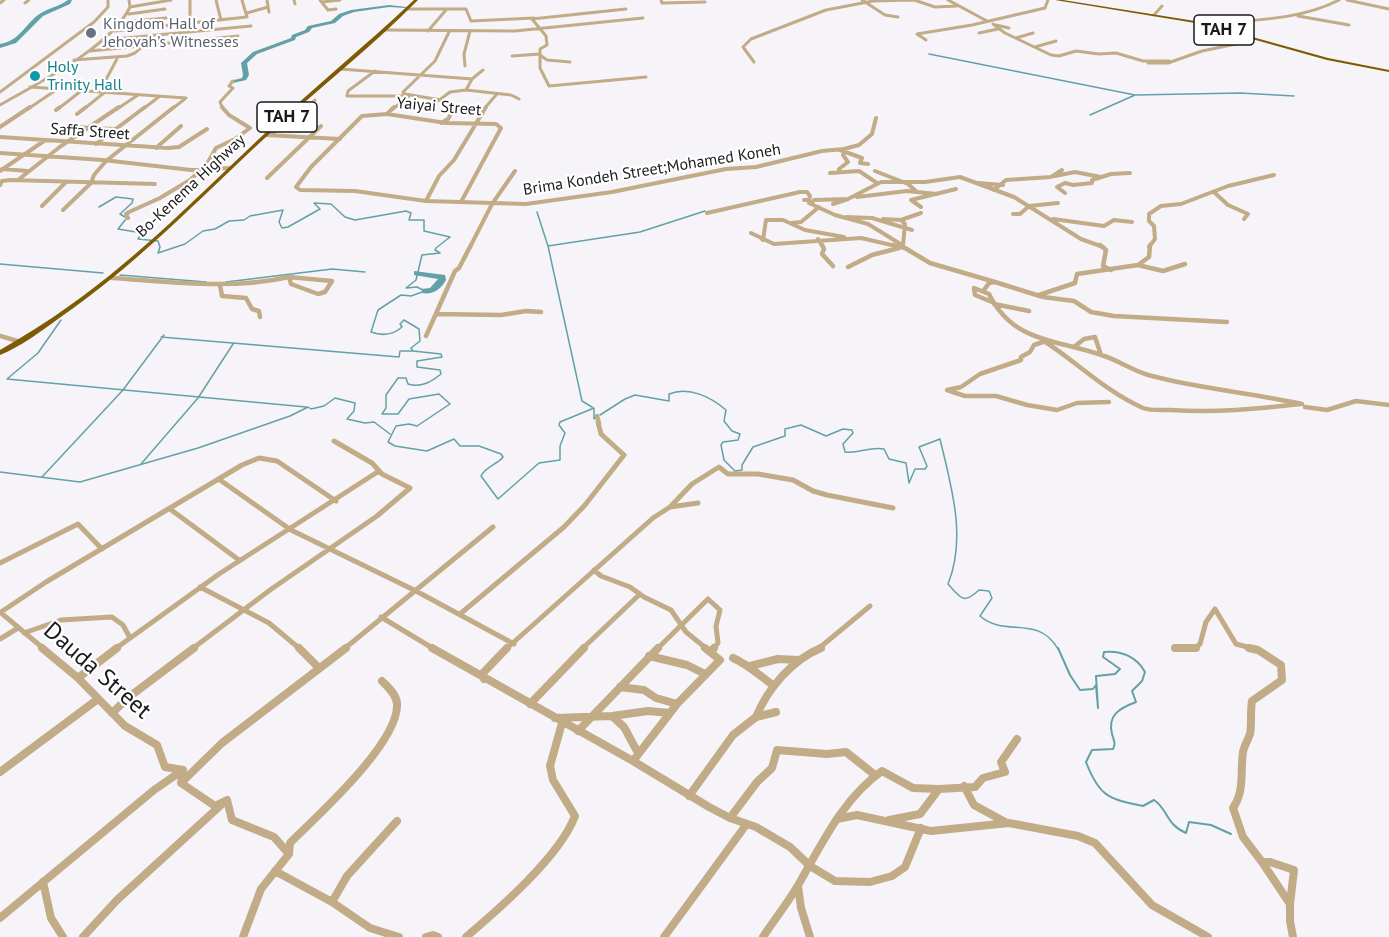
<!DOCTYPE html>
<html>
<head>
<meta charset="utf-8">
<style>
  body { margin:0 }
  canvas { display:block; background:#f6f3f9 }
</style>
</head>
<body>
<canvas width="1389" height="937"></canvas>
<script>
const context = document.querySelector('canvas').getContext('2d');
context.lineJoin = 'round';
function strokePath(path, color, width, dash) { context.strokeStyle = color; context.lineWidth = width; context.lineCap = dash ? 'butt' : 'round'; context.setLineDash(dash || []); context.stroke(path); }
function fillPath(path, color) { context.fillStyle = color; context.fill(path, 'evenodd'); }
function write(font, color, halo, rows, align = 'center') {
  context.font = font + ' "PT Sans",sans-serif'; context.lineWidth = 4.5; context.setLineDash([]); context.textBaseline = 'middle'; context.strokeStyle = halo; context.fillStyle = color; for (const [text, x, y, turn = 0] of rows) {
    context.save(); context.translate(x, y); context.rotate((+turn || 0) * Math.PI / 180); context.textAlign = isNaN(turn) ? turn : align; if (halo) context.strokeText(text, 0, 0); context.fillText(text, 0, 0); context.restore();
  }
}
strokePath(new Path2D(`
  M929,54L1135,95
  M1090,115L1135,95L1240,93L1294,96
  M99,207L116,197L133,199L132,203L120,214L125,217
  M537,212L548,246L582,401L592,407
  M126,219L118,229L142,233L138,239L158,241L160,247L158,253L185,244L203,231L215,229L229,221L244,220L250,216L283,210L279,222L282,228L288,227L320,209L314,203L331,204L345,217L355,220L406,211L411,213L409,220H424V231L450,237L436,248L435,250L440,253L422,255L416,280L406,288L417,287L425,291L411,296L401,295L378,310L371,332C382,336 393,335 402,327L400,324L404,320L419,329L420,341L411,348L413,351L441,354L442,357L417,361V367L440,370L441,374C431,382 421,388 408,384L406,378H398L386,395V408L382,414H398L409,399L439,394L450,404L417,426L409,424L396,426L388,442L395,446L427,451L454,439L460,446H479L501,454L503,457C497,465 486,466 481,476L498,499L539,463L560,460V446L565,433L559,425L560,422L594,408V419L596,417
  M548,246L640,232L705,211
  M0,264L103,273
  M120,275L206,282
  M226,282L332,269L365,272
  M61,320L38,353L7,379L306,407
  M161,337L399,357L400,351H413
  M600,415L625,399L635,395L669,401V394C689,386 711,397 726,410L724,421L732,431L740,434L738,440L723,442L721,445L724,460L735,471L742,470V465L753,447L785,436V429L801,425L826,436L843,429L852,430L853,433L843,444L845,452C859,454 870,446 884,449L889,459L906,463L909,483L915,469H925L927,466L919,447L940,439C951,486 967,537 948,584C961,598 963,605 979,590L989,591L992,598L980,616C1005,638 1038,614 1058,649
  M141,464L198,398L233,344
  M0,472L80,482L198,448L290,416L308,407L311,409L324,406L335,398L355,403L354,411L347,419L365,423L374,422L390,434
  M42,477L123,390L164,335`), '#62a2a7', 1.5);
strokePath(new Path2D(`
  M1058,648L1070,675L1080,690L1093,689L1096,685L1098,708L1096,676L1115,674L1120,669L1103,657L1104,652C1121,650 1137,657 1145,672L1142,681L1132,691L1136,702C1120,708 1107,715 1112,734C1114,741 1116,743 1113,749L1092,750L1086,762C1099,796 1108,799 1143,806L1154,800C1168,809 1166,825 1186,833L1189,822L1211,825L1231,834`), '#62a2a7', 2);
fillPath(new Path2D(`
  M68,0H72L70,4L43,16L16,43L0,48V44C19,41 24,26 38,15C47,8 59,7 68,0Z
  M389,5L407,7L405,8L389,7L354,12L343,16L335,23L312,28L309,32L296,37L295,40L257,54L247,63L249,75L246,80L233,83L230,81L242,78L243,75L241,63L253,52L291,38L292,35L305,30L308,26L331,21L339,14L351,10Z
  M414,271L445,275L446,280C441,289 433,295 422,293V289L430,288L438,279L414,275Z`), '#62a2a7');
strokePath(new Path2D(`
  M129,0L130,7L171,0
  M190,0V23
  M216,0L221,20
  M267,0L269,12
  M294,0L295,4
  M320,0L328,10L336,9
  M661,0L662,3L705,2
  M862,0L885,15L898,17
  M948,0L987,21
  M1347,0L1389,9
  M322,2L340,0
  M0,3L4,0
  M25,3L29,0
  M407,9H466L471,21L534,18
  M247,13L268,7
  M129,14L165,9
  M1154,15L1162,6
  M1298,16L1349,25
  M123,22L166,18
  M993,24L1005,33L1051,55L1059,56L1076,51L1099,54L1116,53L1143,61H1169
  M996,25L1009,28
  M1203,25C1247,20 1299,21 1339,0
  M384,30L515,31L643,18
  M115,31L247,17L242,0
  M428,31L446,10
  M979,33L998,29
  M917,34L972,25L1045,8L1048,0
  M917,34L926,40
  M1016,38L1033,33
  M105,40L251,26
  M1035,47L1056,41
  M90,51L238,36
  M512,56L540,54
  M540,56V68L549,86L646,77
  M74,60L127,56L135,53L144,45
  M570,62L547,60L540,55V49L547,45L546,36L532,19L626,9
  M754,62L743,47L751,39L826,10L873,1L914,0L935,7L957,6
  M1148,63H1168L1202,51L1241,43L1252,38
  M465,66L464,54L470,31
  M340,69L472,79
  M483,70L472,79L466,90L511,95L519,99
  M30,87L186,98
  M0,92L94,22L108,7V0
  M103,92L102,87L118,57
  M405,94L403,92L435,61L449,32
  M405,94L447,101L456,106L454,109
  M347,96H401L405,94
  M347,96L348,91L375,71
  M438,101L450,92L466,90
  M0,105C38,83 111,47 130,7
  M28,109L56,90
  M58,109L81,91
  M84,109L105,92
  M117,109L138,95
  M143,109L160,96
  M172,109L186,98
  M223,109L220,102L233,88L229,86L233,81
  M306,109L315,100
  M393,109L409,96
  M484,109L496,95`), '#c2ac87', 3);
strokePath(new Path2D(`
  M56,110L60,107
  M77,114L86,107
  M387,114L394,107
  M441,123L448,119L455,107
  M70,126L89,128
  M0,127L30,107
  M90,128L114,129
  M272,134L308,107
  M266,135L340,139
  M0,137L168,148L179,147L207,129
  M96,144L145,107
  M156,148L181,126
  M840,150L862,158L860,163L868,164
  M0,153L103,160L191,170L230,168
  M2,169L28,171
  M839,169L848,162L843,155L844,152
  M0,171L44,141
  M875,171L908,184L916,191
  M830,173L859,171L877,183
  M1055,176L1075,172L1101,177
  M267,178L321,126
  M18,180L61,146L119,107
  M978,183L1003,185
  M0,185L2,181L10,180L155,184
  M994,190L1006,180L1051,177L1062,170
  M1065,193L1057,187L1065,183L1073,185L1092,183V180L1111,174L1130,173
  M1215,193L1228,205L1248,214L1244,219
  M857,197L907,191L937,194
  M426,201L439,176L454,160L486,107
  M461,202L501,128L496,124L446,123L387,114L362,116L311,167L296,187L300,190L355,191L426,201L526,204L612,192L726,169L756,167L822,151L844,149L859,145L872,134L876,118
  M809,203L835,215L868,224L902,245
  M811,204L814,200L848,199L881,182H925L960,177L1014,197L1081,239L1103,247
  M833,204L848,199
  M42,206L66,182
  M921,207L911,200L956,189
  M63,210L91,183L94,175L106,161L174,107
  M707,213L800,192H807L810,196L809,200H804
  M1013,214H1020L1029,206L1058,203
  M846,217L872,218L912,230
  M128,218L126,214L129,212L160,198L190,180L207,164L216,148L235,139L250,128L229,115L222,107
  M883,219L901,220
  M1053,219L1104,226L1114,220L1132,222
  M791,223L801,222L819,207
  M751,233L774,244L861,238L900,247
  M761,238L763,240L766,220H783L805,230L844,237
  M818,239L823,247
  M903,245L905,224L901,220L921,213
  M470,247L492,204L515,171
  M1149,247L1155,239L1154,226L1149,221V214L1161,206L1181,204L1228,186L1274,175`), '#c2ac87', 4);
strokePath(new Path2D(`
  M822,245L824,249L822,254L833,266
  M893,245L905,248L930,263L995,282L989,283L984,290
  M1100,245L1106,250L1103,266L1111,270
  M1138,265L1163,271L1185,264
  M848,267L872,255L899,248
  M289,277L332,281L325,292L318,294L291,284Z
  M112,278C171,282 231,290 289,277
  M995,282L1043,297L1074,301L1091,312L1114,316L1227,322
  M220,285L222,296L246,298L252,309L259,311L260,317
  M1039,295L1075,283L1077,274L1138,265L1149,257L1150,245
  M992,302L975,295L974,288L989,294C1013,343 1056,339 1101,355C1119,360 1134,372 1152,376C1201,389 1253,393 1302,404
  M994,304L1029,311
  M436,314L501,315L526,311L541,312
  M0,336L21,342
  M426,336L455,271L459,268L471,245
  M1044,341C1078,363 1105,391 1143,408C1151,411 1162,410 1171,410C1214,413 1257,409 1300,404
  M1046,341L1034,345L1030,352L1021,357V360L980,374L961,387L947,390L965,396H996L1027,405L1057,410L1077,403L1109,402
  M1074,347L1084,339L1095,337L1101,355
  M1305,407L1327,410L1356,401L1389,405
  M597,416L599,423`), '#c2ac87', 4.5);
strokePath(new Path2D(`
  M220,480L291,530L416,591L514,644
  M670,507L692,484L719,467L728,474H758L793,480L813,491L827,495L893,508
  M170,509L239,560
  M0,563L78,524L102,549
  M594,570L601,576L630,587L644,597L671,610L686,632L707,649
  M200,587L269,623L300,649
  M0,612L44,649
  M1,612L46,582L242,465L259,458L277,461L336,501
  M460,614L564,527L585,505L624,455L601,434L598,422
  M381,617L434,649
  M24,633L61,620L112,617L123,625L130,638
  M0,639L18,628
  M1175,648L1194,649L1200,644L1206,622L1215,609L1236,644L1255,649
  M115,649L219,574L379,471
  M192,649L270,590L377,516L410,488L382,474L372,463L334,441
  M344,649L493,527
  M506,649L653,518L670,507L698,503
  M582,649L640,594
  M657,649L708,599L720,610L716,626L718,643L713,649
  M818,649L870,606`), '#c2ac87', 5);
strokePath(new Path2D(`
  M42,648L78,678L125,726L157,745L165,767L183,770L181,783L215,806L227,800L232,820L274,837L289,854
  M299,648L319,668
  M432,648L633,761L709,807L730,818L756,827L790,847L810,866L835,881L870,882L892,876L905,867L921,828
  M1175,648H1196
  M1249,648L1258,650L1281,665L1282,680L1252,701C1250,712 1252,726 1250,734C1248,740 1244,746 1243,752C1240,773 1245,790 1233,808L1243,837L1262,862
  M711,652L714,648
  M649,656L687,665L705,674
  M733,658C749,665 760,676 774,686
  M750,666L778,659L799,660
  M78,678L117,648
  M484,679L482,674L507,648
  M620,687L644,690L656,698L677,704
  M530,704L584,648
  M112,713L129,697L194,648
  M612,716L648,711L670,713
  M756,717C768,688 792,660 821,648
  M555,718L612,716L624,727L638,753
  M578,731L658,648
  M633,761L677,704L720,660L705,648
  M0,772L98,699
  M182,782L222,743L346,648
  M964,786L974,805L1007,823
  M689,796L733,735L756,717L776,712
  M730,818L757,782L772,768L777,750L827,754L846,752L875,775
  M837,819L857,815L931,831L1009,823L1078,836L1095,843L1152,905L1208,937
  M889,820L920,814L939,789L975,787L983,778L1005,772L1001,762L1017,739
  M1262,862H1270L1294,870L1290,904Z
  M275,871L332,902L370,928L399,937
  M43,882L51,918L63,937
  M798,886L801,908L810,937
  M332,902L347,876L397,821
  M1290,904V921L1293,937
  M0,918L154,790L183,770
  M83,937L117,900L221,805
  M243,937L261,889L289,854L290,843C317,816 399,743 397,704C397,695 388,687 382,681
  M426,937L433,935L438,937
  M466,937C499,909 560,856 575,816L553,780L550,766L562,723
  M664,937L746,825
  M763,937C774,920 787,904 797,887C821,846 842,799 882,771L913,788L939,789`), '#c2ac87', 8);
fillPath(new Path2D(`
  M414,0H418C370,49 316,90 266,137C198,200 134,267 58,319C40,332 20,347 0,355V350C24,336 47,322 69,306C139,257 199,195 261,137C311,90 364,47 414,0Z
  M1055,0H1063L1195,21L1328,58L1389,70V72L1327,60L1195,23Z`), '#7e5a02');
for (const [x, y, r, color] of [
  [91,33,6,"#6b7280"],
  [35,76,6,"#0f9aa8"]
]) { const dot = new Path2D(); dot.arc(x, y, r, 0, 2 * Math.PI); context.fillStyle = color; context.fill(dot); strokePath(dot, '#fff', 2); }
write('16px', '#5b616d', '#fff', [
  ["Kingdom Hall of",103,24],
  ["Jehovah’s Witnesses",103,42]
], 'left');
write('16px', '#0d838f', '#fff', [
  ["Holy",47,67],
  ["Trinity Hall",47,85]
], 'left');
write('16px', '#1a191b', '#fff', [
  ["Yaiyai Street",439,107,5],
  ["Saffa Street",90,132,4],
  ["Brima Kondeh Street;Mohamed Koneh",652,170,-9],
  ["Bo-Kenema Highway",191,186,-43]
]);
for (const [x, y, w] of [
  [1224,30,60],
  [287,117,60]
]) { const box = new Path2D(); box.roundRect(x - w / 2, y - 15, w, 30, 4.5); context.fillStyle = '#fff'; context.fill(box); strokePath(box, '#1a191b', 1.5); }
write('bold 18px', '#1a191b', null, [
  ["TAH 7",1224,30],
  ["TAH 7",287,117]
]);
write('24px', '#1a191b', '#fff', [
  ["Dauda Street",97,671,41]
]);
</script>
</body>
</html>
